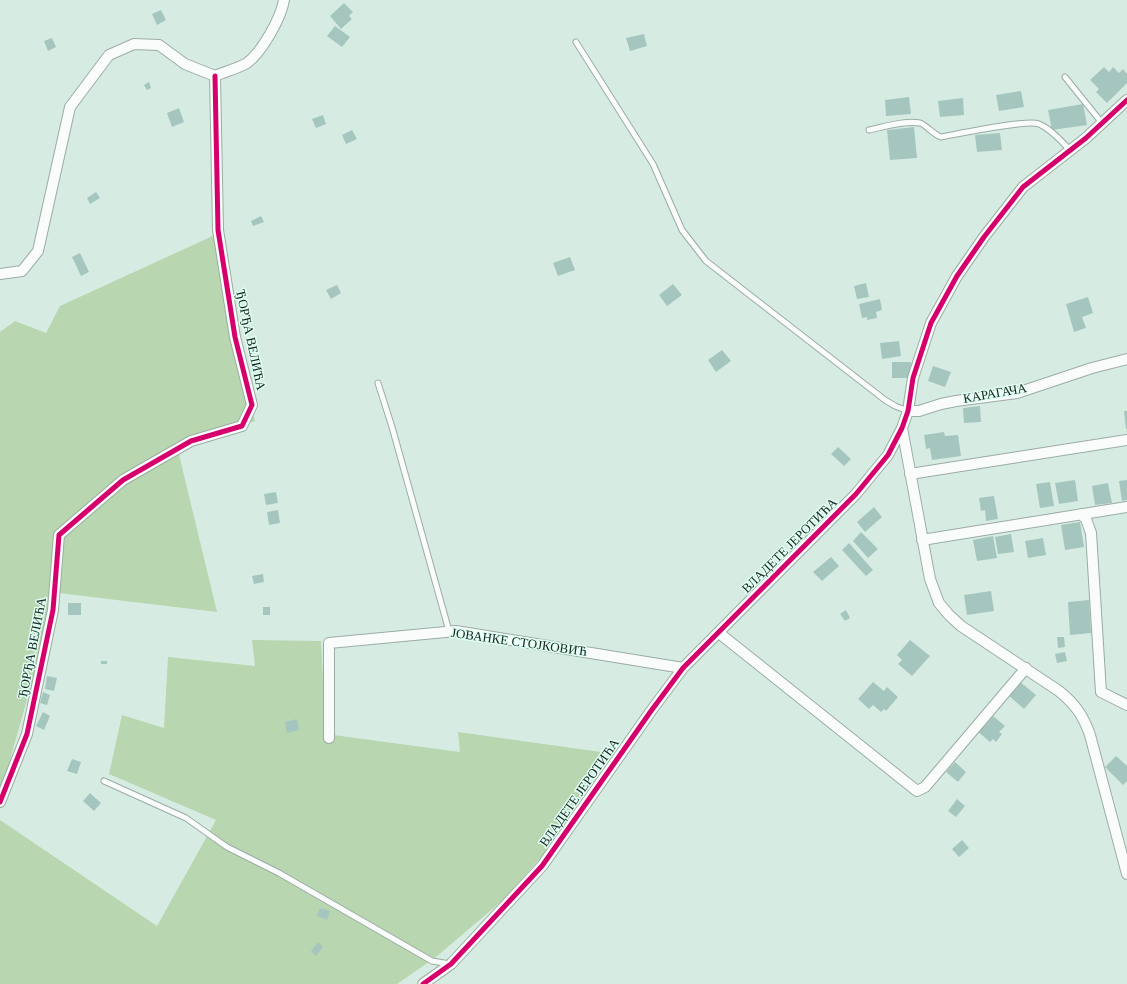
<!DOCTYPE html>
<html>
<head>
<meta charset="utf-8">
<style>
  body { margin:0 }
  canvas { display:block; background:#d6ece3 }
</style>
</head>
<body>
<canvas width="1127" height="984"></canvas>
<script>
const context = document.querySelector('canvas').getContext('2d');
context.lineJoin = 'round';
function fillPath(path, color) { context.fillStyle = color; context.fill(path, 'evenodd'); }
function strokePath(path, color, width, dash) { context.strokeStyle = color; context.lineWidth = width; context.lineCap = dash ? 'butt' : 'round'; context.setLineDash(dash || []); context.stroke(path); }
function write(font, color, halo, rows, align = 'center') {
  context.font = font + ' "Times New Roman",serif'; context.lineWidth = 3; context.setLineDash([]); context.textBaseline = 'middle'; context.strokeStyle = halo; context.fillStyle = color; for (const [text, x, y, turn = 0] of rows) {
    context.save(); context.translate(x, y); context.rotate((+turn || 0) * Math.PI / 180); context.textAlign = isNaN(turn) ? turn : align; if (halo) context.strokeText(text, 0, 0); context.fillText(text, 0, 0); context.restore();
  }
}
fillPath(new Path2D(`
  M217,234L236,344L255,421L222,432L176,442L217,612L50,592L37,664L8,767L0,788V332L15,321L46,333L60,306Z
  M252,640L321,641L326,734L460,752L458,732L601,752L565,830L503,900L436,957L397,984H0V820L157,926L216,820L109,774L122,715L164,728L168,657L255,666Z`), '#b8d6af');
fillPath(new Path2D(`
  M344,3L353,12L349,16L352,19L341,29L330,16Z
  M161,10L166,20L157,25L152,14Z
  M335,26L350,37L342,47L327,36Z
  M644,34L647,46L630,51L626,38Z
  M52,38L56,47L48,51L44,41Z
  M1104,67L1109,72L1113,67L1119,73L1123,69L1127,74V83L1107,103L1096,92L1099,89L1090,80Z
  M149,82L151,88L147,90L144,85Z
  M1021,91L1024,107L999,111L996,95Z
  M909,97L911,114L886,116L885,100Z
  M963,98L964,115L940,117L938,101Z
  M1083,104L1087,125L1052,130L1048,110Z
  M179,108L184,122L172,127L167,113Z
  M323,115L326,124L316,128L312,119Z
  M914,127L917,158L890,160L887,130Z
  M352,130L357,139L346,144L342,135Z
  M1000,133L1002,150L977,152L975,135Z
  M96,192L100,198L90,204L87,198Z
  M261,216L264,222L253,226L251,221Z
  M80,253L89,272L81,276L72,257Z
  M570,257L575,270L558,276L553,263Z
  M866,283L869,297L857,299L854,286Z
  M673,284L682,295L667,306L659,295Z
  M337,285L341,293L331,299L326,290Z
  M1088,297L1093,313L1082,317L1086,328L1074,332L1066,304Z
  M880,299L882,310L876,312L877,318L867,320V317L862,318L859,304Z
  M899,341L901,356L882,359L880,343Z
  M722,350L731,361L716,372L708,360Z
  M892,362H911L910,378H892Z
  M933,366L951,372L945,387L928,381Z
  M980,406L981,422L964,423L963,408Z
  M1124,411H1127V429H1126Z
  M944,432L945,436L958,435L961,456L932,460L930,448L926,449L924,435Z
  M838,447L851,459L844,466L831,454Z
  M1075,480L1078,501L1059,504L1055,483Z
  M1127,480V500L1122,501L1119,481Z
  M1050,482L1054,506L1040,508L1036,484Z
  M1108,483L1112,503L1095,505L1092,486Z
  M276,492L278,503L266,505L264,494Z
  M994,496L998,519L986,521L985,510L981,511L979,498Z
  M874,507L882,517L865,532L857,522Z
  M278,510L280,523L269,525L267,512Z
  M1080,522L1084,547L1065,550L1061,525Z
  M861,532L878,549L868,558L853,541Z
  M1011,534L1014,552L998,554L995,537Z
  M993,536L997,558L977,561L973,540Z
  M1043,538L1046,555L1028,558L1025,541Z
  M849,543L873,570L866,576L842,550Z
  M831,557L839,566L822,581L813,572Z
  M263,574L264,582L254,584L252,576Z
  M991,591L994,611L967,615L964,595Z
  M1089,600L1091,633L1070,635L1068,602Z
  M68,603H81V615H68Z
  M263,607H270V615H263Z
  M846,610L850,618L845,621L840,614Z
  M1057,637H1064L1065,647L1058,648Z
  M910,640L930,656L912,676L898,664L902,660L897,655Z
  M1065,652L1067,661L1057,663L1055,654Z
  M101,661H107V664H101Z
  M47,676L57,678L54,691L45,689Z
  M1019,681L1036,695L1024,709L1008,695Z
  M873,682L884,691L887,687L898,697L886,711L884,709L881,712L873,705L869,709L858,699Z
  M43,692L50,695L47,705L40,703Z
  M43,712L50,716L44,730L36,726Z
  M993,716L1005,726L999,732L1002,734L996,742L993,739L990,742L976,730L983,722L986,725Z
  M297,719L299,730L287,733L285,722Z
  M1116,756L1127,766V781L1123,785L1105,767Z
  M72,759L81,762L77,774L67,771Z
  M955,762L966,772L958,782L946,772Z
  M90,793L101,803L94,811L83,801Z
  M957,799L965,806L956,817L948,811Z
  M962,840L969,848L959,857L952,849Z
  M320,908L330,911L327,920L317,916Z
  M318,942L323,947L316,956L311,951Z`), '#a5c6bf');
const service = new Path2D(`
  M576,42L653,164L682,230L706,261L885,400L895,406L908,411
  M1065,77L1102,123
  M869,130C883,127 906,120 920,123C926,125 933,134 941,137C958,134 1028,119 1039,124C1051,129 1061,141 1070,150
  M378,383L392,427L449,631
  M104,781L186,818L227,847L279,873L432,961L450,964`);
const minor = new Path2D(`
  M0,274L22,271L38,251L70,107L109,55L134,44L159,45L185,64L215,76C224,72 239,68 247,63C262,52 281,18 284,0
  M908,411H919L941,404L956,401L1017,393L1092,368L1127,359
  M902,428L930,579L939,603L949,615L961,626L1059,691C1075,704 1083,715 1090,735L1127,874
  M910,474L1127,440
  M1081,514L1086,519L1091,533L1101,692L1127,705
  M922,540L1127,507
  M719,633L917,791L925,787L1026,668
  M329,738V643L456,631L683,668
  M0,802L27,734L53,610L59,535L123,480L191,441L242,426L252,405L235,337L218,230L215,76
  M423,984L451,964L542,866L651,711L683,668L856,494L888,455L902,428L908,411L913,378L931,323L957,276L984,237L1023,187L1086,138L1127,100`);
strokePath(service, '#9baca5', 7);
strokePath(minor, '#9baca5', 12);
strokePath(service, '#f9fcfb', 5);
strokePath(minor, '#f9fcfb', 10);
strokePath(new Path2D(`
  M0,802L27,734L53,610L59,535L123,480L191,441L242,426L252,405L235,337L218,230L215,76
  M423,984L451,964L542,866L651,711L683,668L856,494L888,455L902,428L908,411L913,378L931,323L957,276L984,237L1023,187L1086,138L1127,100`), '#d6006c', 5);
write('13px', '#15231e', '#e0fff3', [
  ["ЂОРЂА ВЕЛИЋА",250,340,78],
  ["КАРАГАЧА",995,394,-10],
  ["ВЛАДЕТЕ ЈЕРОТИЋА",790,546,-45],
  ["ЈОВАНКЕ СТОЈКОВИЋ",519,643,8],
  ["ЂОРЂА ВЕЛИЋА",33,648,-79],
  ["ВЛАДЕТЕ ЈЕРОТИЋА",580,793,-55]
]);
</script>
</body>
</html>
